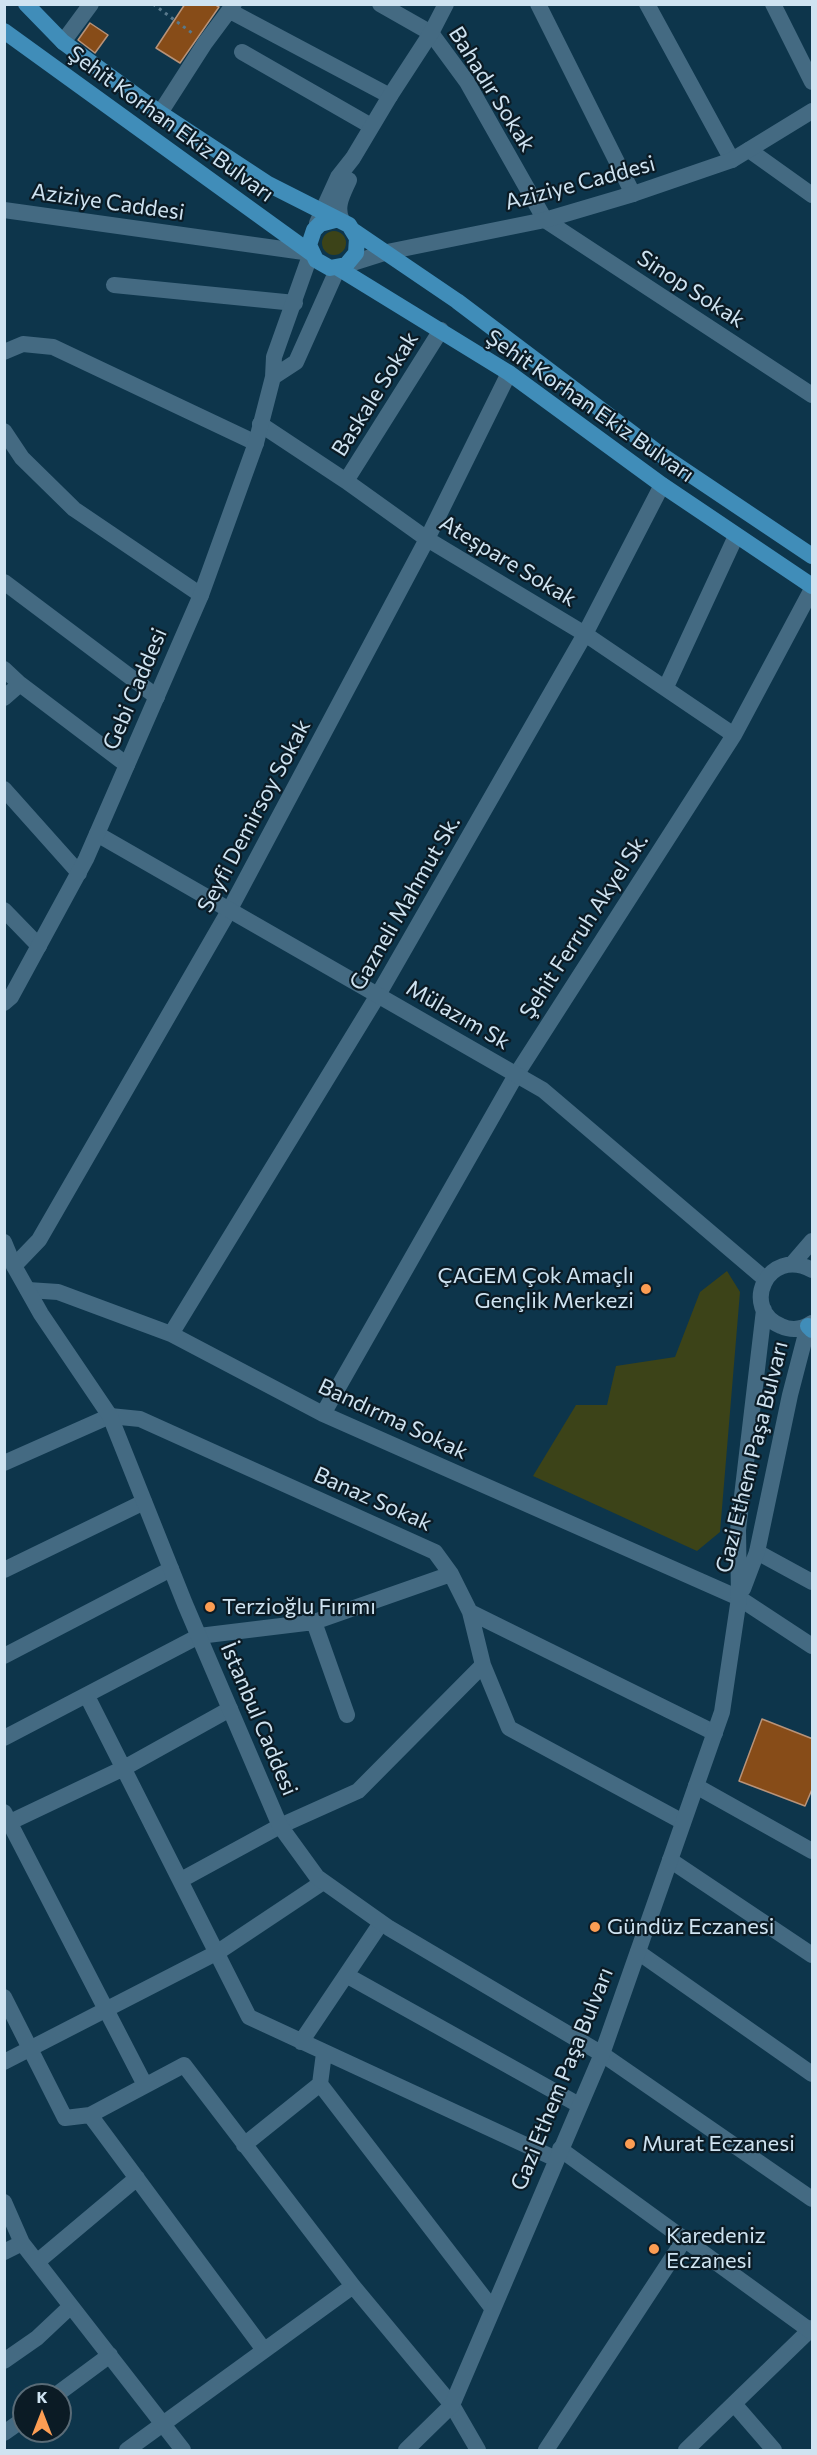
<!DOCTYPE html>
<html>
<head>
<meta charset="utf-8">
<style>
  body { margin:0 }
  #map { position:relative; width:817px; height:2455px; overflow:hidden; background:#0d354b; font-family:Commissioner,sans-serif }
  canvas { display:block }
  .frame { position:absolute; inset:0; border:6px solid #cfe3f1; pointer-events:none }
  .north { position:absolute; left:12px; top:2383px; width:60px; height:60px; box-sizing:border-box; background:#0b1b25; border:2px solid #596b77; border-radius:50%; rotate:0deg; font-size:16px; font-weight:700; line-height:24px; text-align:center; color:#cfe3f1 }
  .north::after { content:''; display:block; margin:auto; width:21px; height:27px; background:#fc9d53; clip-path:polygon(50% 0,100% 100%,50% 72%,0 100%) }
</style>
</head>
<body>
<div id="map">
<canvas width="817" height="2455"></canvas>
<div class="frame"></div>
<div class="north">K</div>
</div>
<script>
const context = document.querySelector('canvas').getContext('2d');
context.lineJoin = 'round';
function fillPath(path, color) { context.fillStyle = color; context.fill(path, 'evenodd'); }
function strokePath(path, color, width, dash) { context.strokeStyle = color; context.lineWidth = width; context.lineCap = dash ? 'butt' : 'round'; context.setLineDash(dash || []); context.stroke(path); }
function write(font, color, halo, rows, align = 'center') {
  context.font = font + ' Commissioner,sans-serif'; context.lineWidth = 4.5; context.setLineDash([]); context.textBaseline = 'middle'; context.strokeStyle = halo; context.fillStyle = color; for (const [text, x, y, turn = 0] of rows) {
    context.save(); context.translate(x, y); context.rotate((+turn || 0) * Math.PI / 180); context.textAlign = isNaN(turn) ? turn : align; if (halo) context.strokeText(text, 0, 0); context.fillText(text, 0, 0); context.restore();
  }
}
fillPath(new Path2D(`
  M322 243a12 12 0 1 1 24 0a12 12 0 1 1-24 0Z
  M727,1271L740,1292L720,1532L697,1551L533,1476L576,1405H607L616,1366L675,1357L700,1292Z`), '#3c4318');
const building = new Path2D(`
  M185,4H214L219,7L180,63L156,48Z
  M90,23L108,35L95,53L78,40Z
  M762,1719L813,1739V1787L805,1806L739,1781Z`);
fillPath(building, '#874c18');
strokePath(building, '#b89379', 1.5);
strokePath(new Path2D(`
  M153,4L192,33`), '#58798c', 3, [3, 4.5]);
strokePath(new Path2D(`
  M380,4L431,33L467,82L545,220L812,395
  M538,4L633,194
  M647,4L732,160
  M773,4L812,82
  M230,11L390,96
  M63,42L91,4
  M242,52L371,126
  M160,113L205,43L234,4
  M749,150L812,195
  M114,285L295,303
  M4,352L23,344L53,347L256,443
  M260,424L346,481L427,539L585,634L734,735
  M4,431L22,458L74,509L201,595
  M346,481L441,330
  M4,582L157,697
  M4,669L20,684
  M666,687L736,536
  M4,698L20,684L127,765
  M4,789L79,873
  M4,910L39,946
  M14,1266L39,1240L230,909L427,539L509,373
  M28,1290L58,1292L171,1334L323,1414L739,1598L812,1646
  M171,1334L378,995L585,634L662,485
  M323,1414L516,1075L734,735L812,589
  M4,1463L110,1416L140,1419L435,1552L451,1574L470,1612L715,1733
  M757,1552L812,1582
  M4,1570L144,1502
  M470,1612L483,1665L509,1728L683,1822
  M314,1622L347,1715
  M4,1656L171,1569
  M87,1696L249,2017L556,2159
  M4,1738L199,1636L314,1622L451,1574
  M696,1786L812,1851
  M4,1812L145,2085
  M4,1825L124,1768L230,1709
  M670,1860L812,1955
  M181,1880L280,1826L358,1791L483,1665
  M638,1952L812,2074
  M346,1975L579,2105
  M4,1997L65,2118L90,2115L264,2350
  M301,2042L381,1923
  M324,2053L320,2084L492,2308
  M602,2054L812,2199
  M4,2062L218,1952L323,1882
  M90,2115L184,2065L353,2286L452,2405L478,2450
  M244,2145L320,2084
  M4,2202L22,2243L183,2450
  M4,2252L22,2243
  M37,2262L137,2178
  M4,2361L37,2338L71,2306
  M56,2395L110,2355
  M735,2405L774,2450
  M4,2433L24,2419
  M127,2450L353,2286
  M546,2450L684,2240
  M686,2450L812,2328`), '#446a82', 16);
strokePath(new Path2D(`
  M97,834L543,1090L765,1279
  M560,2149L812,2332`), '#446a82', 16);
strokePath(new Path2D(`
  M4,210L311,253L274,357L273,377L256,443L201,595L86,859L11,997L4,1003
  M342,221C335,206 343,194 349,180
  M317,223L338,177L353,158L390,96L431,33L446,4
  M346,265L387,252L545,220L633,194L732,160L812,111
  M273,377L296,362L338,268
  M4,1242L14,1266L41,1314L110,1416L185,1604L280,1826L317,1877L389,1928L602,2054
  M793,1263L812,1241
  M812,1270C767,1246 740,1309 781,1326C792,1331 803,1329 812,1323
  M743,1589L757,1552L790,1395L808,1326
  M406,2450L452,2405L602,2054L722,1712L739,1598L738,1530L764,1310`), '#446a82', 16);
strokePath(new Path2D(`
  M26,4L63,42L160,113L268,184L349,225L357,238L356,253L346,265L330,268L316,260L309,245L314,230L320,224L335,220
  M4,31L311,253
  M354,231L457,301L657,452L812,556
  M338,268L509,373L662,485L812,586
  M808,1326L812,1330`), '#408db9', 16);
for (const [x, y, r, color] of [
  [646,1289,6,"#fc9d53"],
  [210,1607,6,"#fc9d53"],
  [595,1927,6,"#fc9d53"],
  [630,2144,6,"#fc9d53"],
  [654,2249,6,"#fc9d53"]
]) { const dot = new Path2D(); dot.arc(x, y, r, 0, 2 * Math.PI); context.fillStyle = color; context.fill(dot); strokePath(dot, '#0b1b25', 2); }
write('22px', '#cfe3f1', '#0b1b25', [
  ["Bahadır Sokak",492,89,58],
  ["Şehit Korhan Ekiz Bulvarı",171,124,36],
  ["Aziziye Caddesi",580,183,-15],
  ["Aziziye Caddesi",108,202,8],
  ["Sinop Sokak",691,289,33],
  ["Baskale Sokak",375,394,-58],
  ["Şehit Korhan Ekiz Bulvarı",590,406,35],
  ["Ateşpare Sokak",508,561,31],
  ["Gebi Caddesi",135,689,-67],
  ["Seyfi Demirsoy Sokak",254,816,-62],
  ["Gazneli Mahmut Sk.",405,903,-60],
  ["Şehit Ferruh Akyel Sk.",584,926,-57],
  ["Mülazım Sk",458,1015,30],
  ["Bandırma Sokak",393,1419,25],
  ["Gazi Ethem Paşa Bulvarı",752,1457,-76],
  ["Banaz Sokak",373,1499,24],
  ["İstanbul Caddesi",259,1719,67],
  ["Gazi Ethem Paşa Bulvarı",562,2079,-68]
]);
write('22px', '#cfe3f1', '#0b1b25', [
  ["ÇAGEM Çok Amaçlı",634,1276,"right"],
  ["Gençlik Merkezi",634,1301,"right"],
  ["Terzioğlu Fırımı",222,1607],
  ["Gündüz Eczanesi",607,1927],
  ["Murat Eczanesi",642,2144],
  ["Karedeniz",666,2236],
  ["Eczanesi",666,2261]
], 'left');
</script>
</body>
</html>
